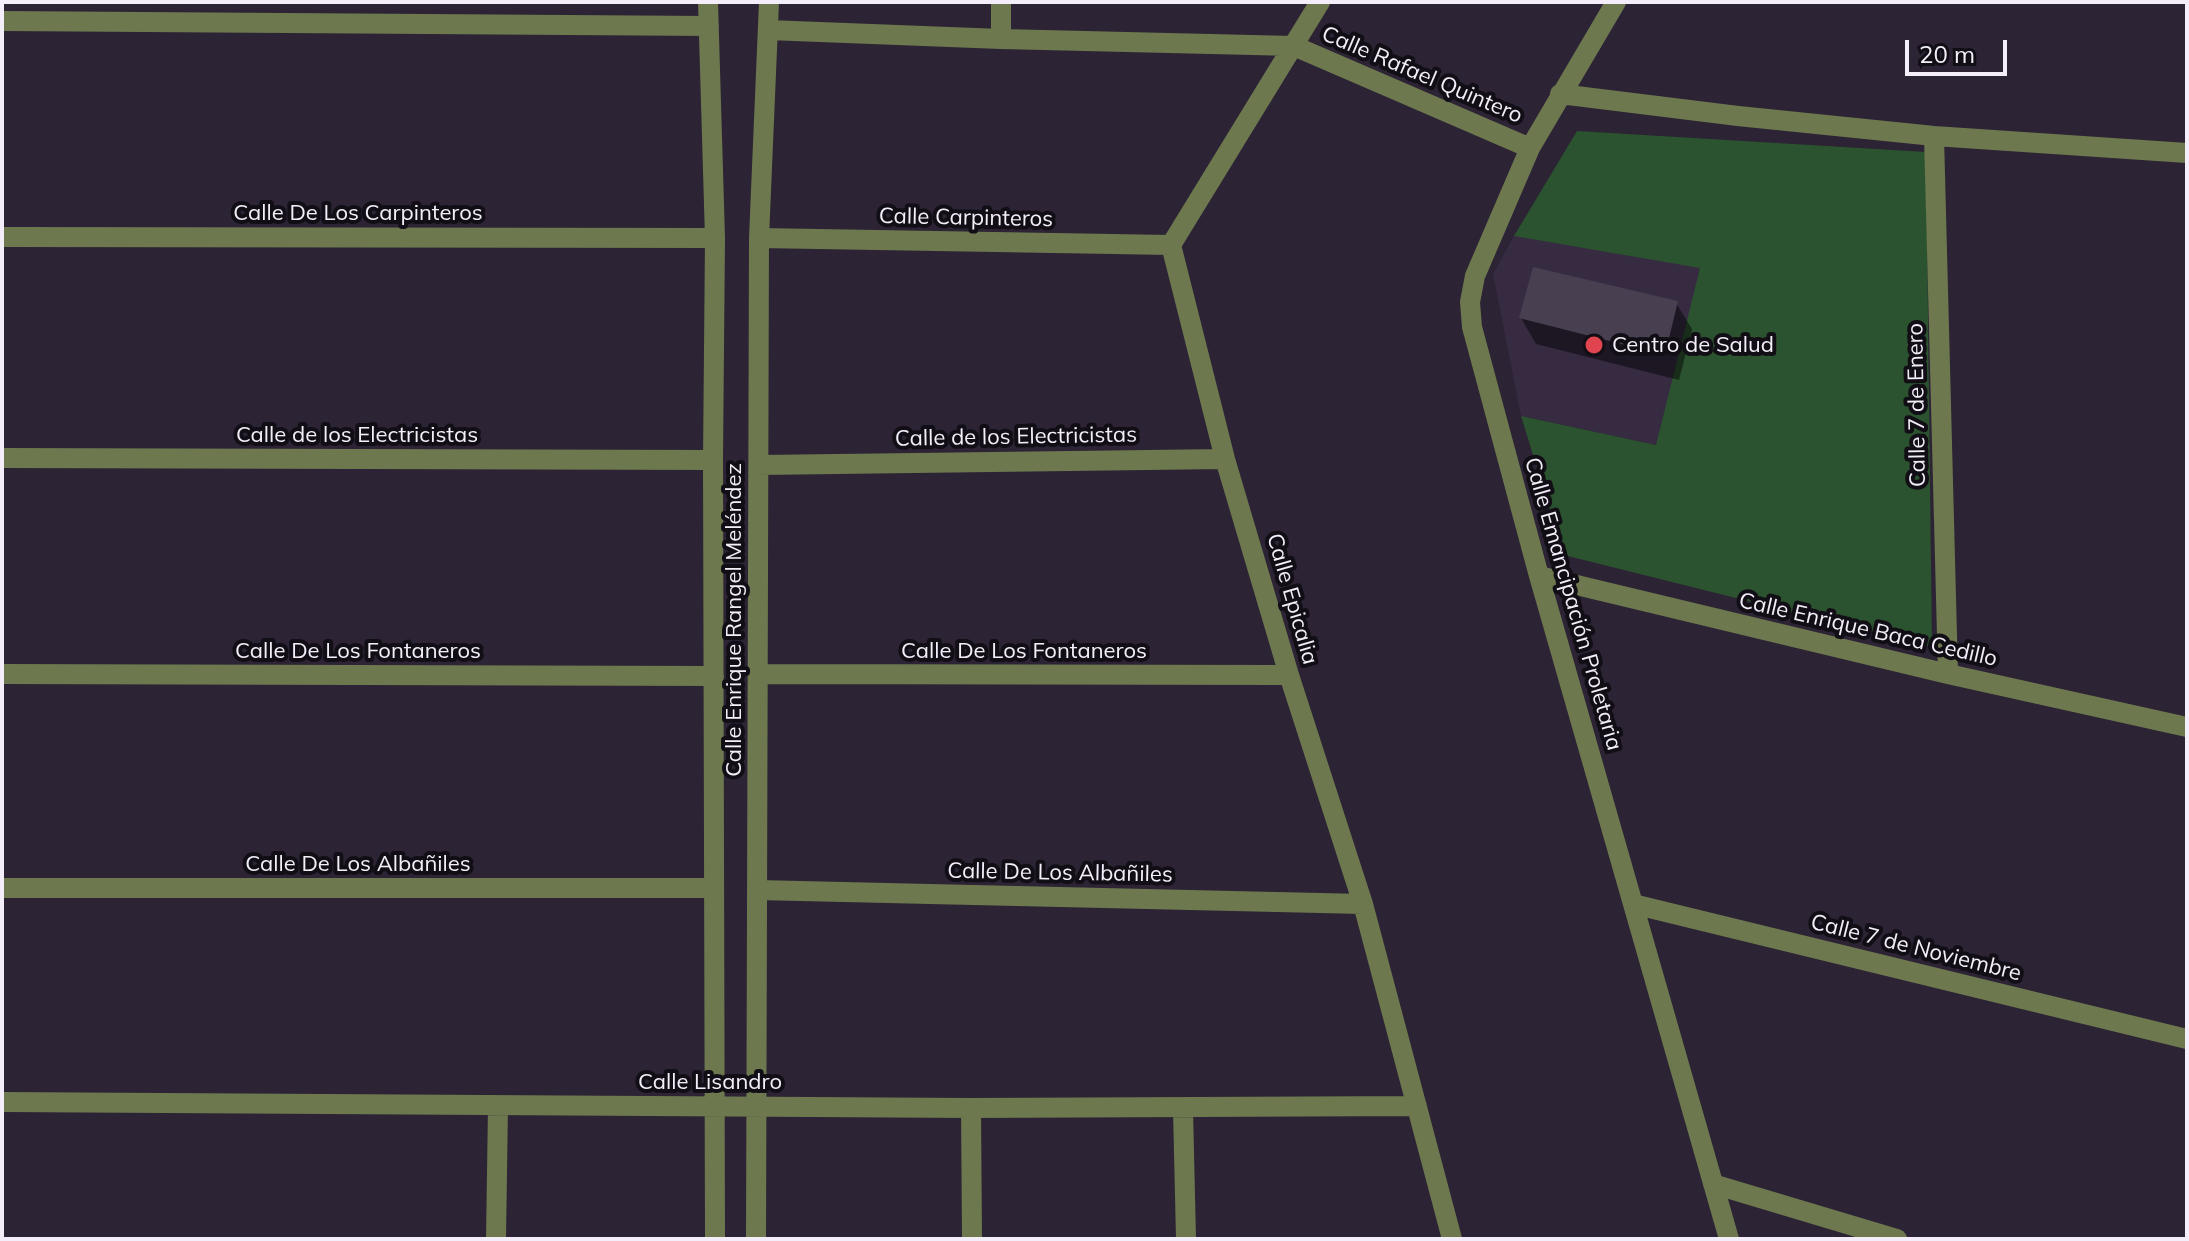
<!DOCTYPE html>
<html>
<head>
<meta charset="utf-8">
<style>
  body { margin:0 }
  #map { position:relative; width:2189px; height:1241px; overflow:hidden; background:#2c2334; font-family:Mulish,sans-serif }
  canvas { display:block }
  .frame { position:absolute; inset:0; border:4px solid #f3eef9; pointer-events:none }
  .scale { position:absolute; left:1905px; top:40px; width:102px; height:36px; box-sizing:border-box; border:4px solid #f3eef9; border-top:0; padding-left:10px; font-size:24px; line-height:28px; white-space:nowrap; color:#f3eef9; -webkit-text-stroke:6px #120e16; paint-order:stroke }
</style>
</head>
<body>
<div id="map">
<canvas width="2189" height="1241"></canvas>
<div class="frame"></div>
<div class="scale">20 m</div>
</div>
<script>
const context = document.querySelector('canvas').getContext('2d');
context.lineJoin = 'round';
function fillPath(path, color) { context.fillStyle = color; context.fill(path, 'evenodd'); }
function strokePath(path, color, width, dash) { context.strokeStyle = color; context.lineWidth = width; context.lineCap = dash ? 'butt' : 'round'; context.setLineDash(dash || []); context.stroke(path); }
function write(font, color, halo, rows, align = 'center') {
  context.font = font + ' Mulish,sans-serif'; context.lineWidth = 8; context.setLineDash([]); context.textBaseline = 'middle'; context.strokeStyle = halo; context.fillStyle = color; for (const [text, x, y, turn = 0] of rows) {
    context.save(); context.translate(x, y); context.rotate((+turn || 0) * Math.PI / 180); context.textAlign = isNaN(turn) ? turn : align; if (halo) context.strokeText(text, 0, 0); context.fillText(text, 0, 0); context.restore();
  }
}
fillPath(new Path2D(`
  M1514,236L1701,267L1656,445L1521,416L1493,274Z`), '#372b42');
fillPath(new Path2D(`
  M1577,131L1926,152L1932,647L1564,555L1521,416L1656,445L1700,268L1514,236Z`), '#2c532f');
fillPath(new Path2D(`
  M1676,303L1692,329L1679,380L1536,344L1521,318Z`), '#0007');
fillPath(new Path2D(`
  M1533,267L1678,301L1665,355L1519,318Z`), '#483f51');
strokePath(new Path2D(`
  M708,2L715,238L713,460L715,1239
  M1001,2V39
  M1320,2L1171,245L1225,459L1289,675L1363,904L1452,1239
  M1616,2L1530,148L1475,276L1470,302L1472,327L1539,576L1729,1239
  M2,21L709,26
  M768,30L1001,39L1294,46L1530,148
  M1560,94L1738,116L1934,136L2187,153
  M1934,136L1948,674
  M2,237L715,238
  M759,238L1171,245
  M2,458L713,460
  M759,465L1225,459
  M1539,576L1948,674L2187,727
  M2,674L714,676
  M758,674L1289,675
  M2,888H714
  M757,890L1363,904
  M1633,904L2187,1039
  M2,1102L971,1108L1417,1106
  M971,1108L972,1239
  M1183,1109L1186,1239
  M1713,1184L1897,1239
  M496,1239L498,1106
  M756,1239L759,238L769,2`), '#6d784e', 20);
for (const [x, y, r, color] of [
  [1594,345,10,"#e0444e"]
]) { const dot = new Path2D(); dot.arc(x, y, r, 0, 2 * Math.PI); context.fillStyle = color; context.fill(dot); strokePath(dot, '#120e16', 3); }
write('22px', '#f3eef9', '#120e16', [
  ["Calle Rafael Quintero",1422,75,23],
  ["Calle De Los Carpinteros",358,213],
  ["Calle Carpinteros",966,218,1],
  ["Calle 7 de Enero",1917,405,-91],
  ["Calle de los Electricistas",357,435],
  ["Calle de los Electricistas",1016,437,-1],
  ["Calle Epicalia",1292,599,74],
  ["Calle Emancipación Proletaria",1573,604,74],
  ["Calle Enrique Rangel Meléndez",734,620,-90],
  ["Calle Enrique Baca Cedillo",1868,630,13],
  ["Calle De Los Fontaneros",358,651],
  ["Calle De Los Fontaneros",1024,651],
  ["Calle De Los Albañiles",358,864],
  ["Calle De Los Albañiles",1060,873,1],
  ["Calle 7 de Noviembre",1916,948,14],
  ["Calle Lisandro",710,1082]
]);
write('22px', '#f3eef9', '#120e16', [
  ["Centro de Salud",1612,345]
], 'left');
</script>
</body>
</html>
